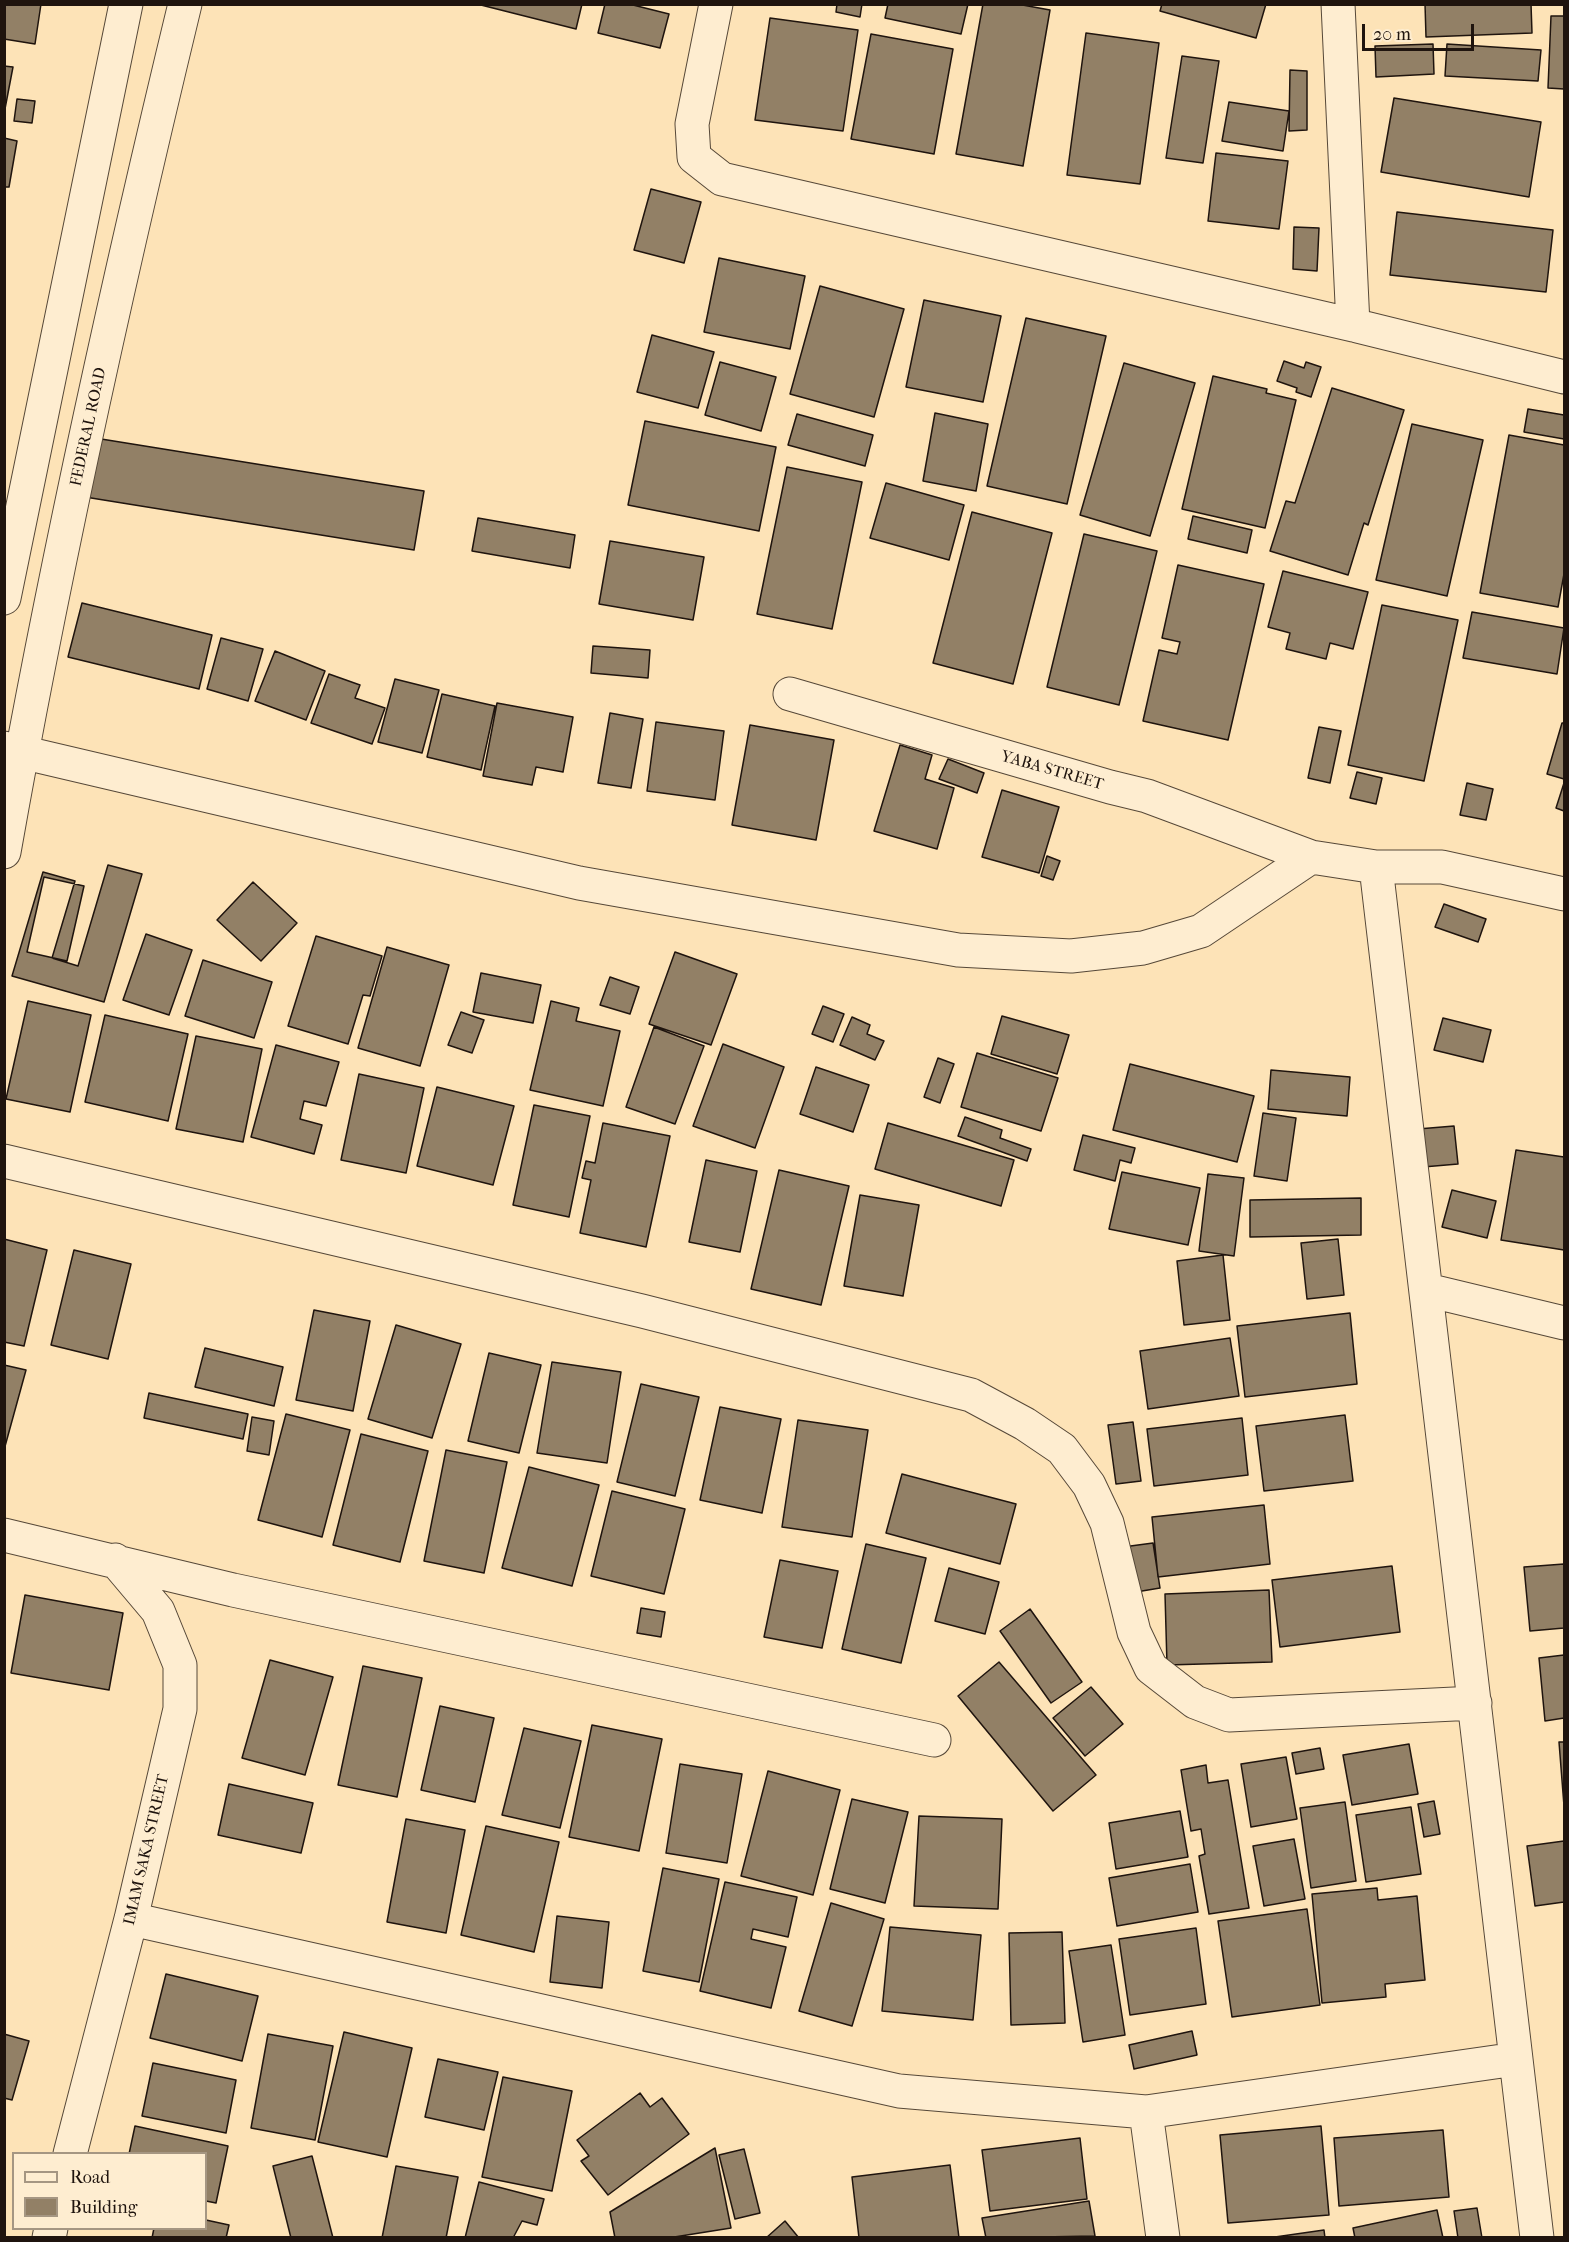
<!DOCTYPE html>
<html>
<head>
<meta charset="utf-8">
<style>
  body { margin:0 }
  #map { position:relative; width:1569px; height:2242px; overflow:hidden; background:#fde3b7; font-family:"IM FELL French Canon",serif }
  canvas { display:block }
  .frame { position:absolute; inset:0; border:6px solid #1f140e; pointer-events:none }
  .legend { position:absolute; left:12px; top:2152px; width:195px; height:78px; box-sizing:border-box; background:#feedd0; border:2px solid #a59682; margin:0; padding:8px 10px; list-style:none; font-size:18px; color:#1f140e }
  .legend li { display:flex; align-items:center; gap:12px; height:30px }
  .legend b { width:30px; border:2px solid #a59682 }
  .scale { position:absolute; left:1362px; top:24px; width:112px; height:27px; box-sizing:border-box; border:3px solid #1f140e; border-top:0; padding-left:8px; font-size:18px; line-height:21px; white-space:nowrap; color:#1f140e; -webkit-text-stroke:4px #feedd0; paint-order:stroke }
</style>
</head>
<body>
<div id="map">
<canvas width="1569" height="2242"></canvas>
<div class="frame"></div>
<ul class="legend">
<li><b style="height:8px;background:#feedd0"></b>Road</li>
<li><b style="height:16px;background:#928066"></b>Building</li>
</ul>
<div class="scale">20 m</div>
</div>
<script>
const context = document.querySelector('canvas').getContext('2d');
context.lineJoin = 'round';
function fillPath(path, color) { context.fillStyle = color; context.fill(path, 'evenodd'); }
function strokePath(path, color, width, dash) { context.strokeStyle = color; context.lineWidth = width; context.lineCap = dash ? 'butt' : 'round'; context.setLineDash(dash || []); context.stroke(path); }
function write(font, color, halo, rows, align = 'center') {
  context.font = font + ' "IM FELL French Canon",serif'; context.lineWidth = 5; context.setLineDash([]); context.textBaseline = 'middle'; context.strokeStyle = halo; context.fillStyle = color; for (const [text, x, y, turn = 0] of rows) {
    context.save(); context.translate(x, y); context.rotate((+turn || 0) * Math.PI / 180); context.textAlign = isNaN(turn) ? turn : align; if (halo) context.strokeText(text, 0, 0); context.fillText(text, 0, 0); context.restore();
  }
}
const building = new Path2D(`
  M4,4H41L35,44L4,39Z
  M477,4H582L576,29Z
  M605,4H629L669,14L660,48L598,33Z
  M837,4H862L860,17L836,12Z
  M888,4H968L961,34L885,18Z
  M983,4H1017L1050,10L1023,166L956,154Z
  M1162,4H1266L1256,38L1160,11Z
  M1425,4H1531L1532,33L1426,37Z
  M1551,16H1564V89L1548,88Z
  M770,18L858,30L843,131L755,120Z
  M1086,33L1159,43L1140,184L1067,175Z
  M871,34L953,49L934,154L851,139Z
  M1433,44L1434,74L1376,77L1375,46Z
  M1447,44L1541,50L1538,81L1445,76Z
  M1182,56L1219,61L1203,163L1166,158Z
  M4,66L13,67L4,114Z
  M1290,70L1307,71V130L1289,131Z
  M1394,98L1541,122L1529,197L1381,172Z
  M17,99L35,101L32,123L14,121Z
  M1229,102L1289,111L1283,151L1222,141Z
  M4,138L17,141L9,187H4Z
  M1216,153L1288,161L1279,229L1208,221Z
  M651,189L701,202L684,263L634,250Z
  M1397,212L1553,230L1546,292L1390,275Z
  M1294,227L1319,228L1317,271L1293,269Z
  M719,258L805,276L790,349L704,332Z
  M820,286L904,309L874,417L790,394Z
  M924,300L1001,316L983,402L906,387Z
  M1026,318L1106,336L1067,504L987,486Z
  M652,335L714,352L698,408L637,392Z
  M1284,361L1304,368L1306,362L1321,367L1311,397L1296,392L1297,388L1277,381Z
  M720,362L776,377L761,431L705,415Z
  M1124,363L1195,383L1150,536L1080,515Z
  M1213,376L1267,389L1266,393L1296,400L1265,528L1182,509Z
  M1332,388L1404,410L1368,525L1364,523L1348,575L1270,551L1286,501L1295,503Z
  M1528,409L1564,415V439L1524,432Z
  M935,413L988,424L976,491L923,481Z
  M797,414L873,435L865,466L788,445Z
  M645,421L776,447L759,531L628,505Z
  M1412,424L1483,440L1447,596L1376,580Z
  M1509,435L1564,445V574L1558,607L1480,593Z
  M95,438L424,491L414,550L85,497Z
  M787,467L862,482L832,629L757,614Z
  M886,483L964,505L949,560L870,538Z
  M972,512L1052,533L1013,684L933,663Z
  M1193,516L1252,530L1247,553L1188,539Z
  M478,518L575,535L570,568L472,551Z
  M1084,534L1157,551L1119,705L1047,687Z
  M610,541L704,557L693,620L599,604Z
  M1178,565L1264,584L1228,740L1143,721L1159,650L1177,654L1180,642L1162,638Z
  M1283,571L1368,592L1353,649L1330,643L1326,659L1286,649L1290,633L1268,627Z
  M82,603L212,635L199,689L68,657Z
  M1382,605L1458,620L1424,781L1348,765Z
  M1472,612L1564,628L1557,674L1463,658Z
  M221,638L263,649L248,701L207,689Z
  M593,646L650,650L648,678L591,673Z
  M275,651L325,671L306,720L255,701Z
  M329,674L360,685L355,698L385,708L372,744L311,723Z
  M395,679L439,690L422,753L378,742Z
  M442,694L495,706L481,770L427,757Z
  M497,703L573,717L563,772L536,767L532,785L483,776Z
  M610,713L643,719L631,788L598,783Z
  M656,722L724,731L715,800L647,791Z
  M1562,723H1564V779L1547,774Z
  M750,725L834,740L816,840L732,825Z
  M1319,727L1341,731L1330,783L1308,778Z
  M900,745L932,755L925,779L954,788L937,849L874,831Z
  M948,759L984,773L977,793L939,779Z
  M1357,772L1382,778L1376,804L1350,798Z
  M1467,783L1493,789L1486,820L1460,815Z
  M1564,783V811L1556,808Z
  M1002,790L1059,807L1039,873L982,857Z
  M1047,856L1060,861L1053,880L1041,876Z
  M108,865L142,874L104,1002L12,976L43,872L75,881L52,958L78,966Z
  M44,877L84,886L67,961L27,952Z
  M253,882L297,923L261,961L217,920Z
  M1444,904L1486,919L1478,942L1435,927Z
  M146,934L192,950L169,1015L123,1000Z
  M316,936L382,956L370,996L363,995L348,1044L288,1026Z
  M387,947L449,965L420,1066L358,1048Z
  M675,952L737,974L711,1045L649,1024Z
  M203,960L272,982L254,1038L185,1016Z
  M481,973L541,985L533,1023L473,1012Z
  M610,977L639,987L630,1014L600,1005Z
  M28,1001L91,1015L70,1112L6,1099Z
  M551,1001L579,1008L576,1021L620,1031L603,1106L530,1090Z
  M823,1006L844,1014L833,1042L812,1034Z
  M461,1012L484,1020L472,1053L448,1045Z
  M105,1015L188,1034L168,1121L85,1102Z
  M1002,1016L1069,1035L1057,1074L991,1054Z
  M852,1017L870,1025L867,1034L884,1041L875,1060L840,1045Z
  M1443,1018L1491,1030L1483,1062L1434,1050Z
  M654,1027L704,1046L675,1124L626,1107Z
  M196,1036L262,1049L243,1142L176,1129Z
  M723,1044L784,1067L755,1148L693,1126Z
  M276,1045L339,1062L326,1106L304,1101L300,1119L322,1125L314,1154L251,1137Z
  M977,1053L1058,1078L1041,1131L961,1107Z
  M938,1058L954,1064L940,1103L924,1097Z
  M1130,1064L1254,1096L1237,1162L1113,1130Z
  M816,1067L869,1085L853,1132L800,1114Z
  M1271,1070L1350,1077L1347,1116L1268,1109Z
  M359,1074L424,1088L406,1173L341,1160Z
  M437,1087L514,1106L493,1185L417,1166Z
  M534,1105L590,1116L569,1217L513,1205Z
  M1263,1113L1296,1118L1287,1181L1254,1176Z
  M965,1117L1002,1130L1000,1138L1031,1149L1027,1161L958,1136Z
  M603,1123L670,1136L646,1247L580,1233L591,1180L582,1178L586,1161L595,1163Z
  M888,1123L1014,1160L1001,1206L875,1169Z
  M1454,1126L1458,1164L1423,1167L1418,1129Z
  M1083,1135L1135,1148L1131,1163L1120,1160L1115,1181L1074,1170Z
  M1516,1150L1564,1157V1250L1501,1240Z
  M706,1160L757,1171L740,1252L689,1242Z
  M779,1170L849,1186L821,1305L751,1289Z
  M1122,1172L1200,1188L1188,1245L1109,1229Z
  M1208,1174L1244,1178L1234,1256L1199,1251Z
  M1452,1190L1496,1201L1487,1238L1442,1227Z
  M860,1195L919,1205L903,1296L844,1286Z
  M1361,1198V1235L1250,1237V1200Z
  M4,1239L47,1250L24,1346L4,1342Z
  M1338,1239L1344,1295L1307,1299L1301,1243Z
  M74,1250L131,1264L108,1359L51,1345Z
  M1223,1255L1230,1320L1184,1325L1177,1261Z
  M314,1310L370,1321L353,1411L296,1400Z
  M1350,1313L1357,1384L1245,1397L1237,1326Z
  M396,1325L461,1344L432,1438L368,1419Z
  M1230,1338L1239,1396L1148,1409L1140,1351Z
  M205,1348L283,1367L274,1406L195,1387Z
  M489,1353L541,1365L519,1453L468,1441Z
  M552,1362L621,1372L607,1463L537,1453Z
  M4,1365L26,1370L4,1450Z
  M641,1384L699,1397L675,1496L617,1482Z
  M149,1393L248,1414L243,1439L144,1418Z
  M720,1407L781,1419L762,1513L700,1500Z
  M286,1414L350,1430L322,1537L258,1520Z
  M1345,1415L1353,1481L1264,1491L1256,1426Z
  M252,1417L274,1421L269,1455L247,1451Z
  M1242,1418L1248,1475L1154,1486L1147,1429Z
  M798,1420L868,1430L852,1537L782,1527Z
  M1133,1422L1141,1481L1116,1484L1108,1425Z
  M361,1434L428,1451L400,1562L333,1545Z
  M446,1450L507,1462L484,1573L424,1561Z
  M529,1467L599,1485L572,1586L502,1568Z
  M902,1474L1016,1504L1000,1564L886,1533Z
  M612,1491L685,1509L664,1594L591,1576Z
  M1264,1505L1270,1564L1158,1577L1152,1517Z
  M1153,1543L1160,1588L1130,1593L1123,1547Z
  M866,1544L926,1558L901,1663L842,1649Z
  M780,1560L838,1571L822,1648L764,1637Z
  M1564,1564V1628L1530,1631L1524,1567Z
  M1392,1566L1400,1632L1280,1647L1272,1580Z
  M949,1568L999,1582L985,1634L935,1621Z
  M1269,1590L1272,1662L1167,1665L1165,1594Z
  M25,1595L123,1613L109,1690L11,1673Z
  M641,1608L665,1612L661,1637L637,1633Z
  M1030,1609L1082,1682L1051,1703L1000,1631Z
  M1564,1655V1718L1545,1721L1539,1658Z
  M270,1660L333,1677L305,1775L242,1758Z
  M999,1662L1096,1775L1053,1811L958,1696Z
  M363,1666L422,1678L397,1797L338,1785Z
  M1091,1687L1123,1724L1085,1756L1053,1718Z
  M440,1706L494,1718L475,1802L421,1790Z
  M592,1725L662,1739L639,1851L569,1837Z
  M524,1728L581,1741L560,1828L502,1815Z
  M1559,1742H1564V1806Z
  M1409,1744L1418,1794L1352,1805L1343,1755Z
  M1320,1748L1324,1769L1296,1774L1292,1753Z
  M1286,1757L1297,1819L1251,1827L1241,1764Z
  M680,1764L742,1774L727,1863L666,1853Z
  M1206,1765L1208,1783L1228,1780L1249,1908L1209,1914L1199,1856L1205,1854L1201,1829L1191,1831L1181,1770Z
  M768,1771L840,1790L813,1895L741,1876Z
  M229,1784L313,1803L301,1853L218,1835Z
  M852,1799L908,1812L885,1903L830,1889Z
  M1434,1801L1440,1834L1424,1837L1418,1804Z
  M1345,1802L1356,1881L1311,1888L1300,1808Z
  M1411,1807L1421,1874L1366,1882L1356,1815Z
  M1180,1811L1188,1857L1116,1869L1109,1823Z
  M919,1816L1002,1819L998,1909L914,1906Z
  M406,1819L465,1830L446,1933L387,1922Z
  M486,1826L559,1842L534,1952L461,1935Z
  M1294,1839L1305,1899L1264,1906L1253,1846Z
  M1564,1841V1902L1535,1906L1527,1846Z
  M1190,1864L1198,1912L1117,1926L1109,1878Z
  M663,1868L719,1879L699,1982L643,1971Z
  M725,1882L797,1897L788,1937L753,1929L751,1939L786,1947L771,2008L700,1991Z
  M1377,1888L1378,1900L1417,1896L1425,1980L1385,1984L1386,1997L1322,2003L1312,1894Z
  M831,1903L884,1919L852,2026L799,2011Z
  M1307,1909L1320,2005L1232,2017L1218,1921Z
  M557,1916L609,1922L602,1988L550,1982Z
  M890,1927L981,1935L973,2020L882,2011Z
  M1196,1928L1206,2004L1130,2015L1119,1939Z
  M1062,1932L1065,2023L1011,2025L1009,1933Z
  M1111,1945L1125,2035L1083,2042L1069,1951Z
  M166,1974L258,1996L242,2061L150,2038Z
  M1192,2031L1197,2055L1134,2069L1129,2045Z
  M344,2032L412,2048L387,2157L318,2142Z
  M4,2034L29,2041L12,2100L4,2098Z
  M268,2034L333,2046L315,2140L251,2128Z
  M438,2059L498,2072L484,2130L425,2117Z
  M153,2063L236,2080L226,2133L142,2116Z
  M503,2077L572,2091L552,2191L482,2177Z
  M640,2093L650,2107L662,2098L689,2134L608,2195L581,2161L589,2156L577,2140Z
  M135,2126L228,2146L216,2203L206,2201V2154H129Z
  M1321,2126L1329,2215L1228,2223L1220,2135Z
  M1443,2130L1449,2197L1339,2206L1334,2138Z
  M1080,2138L1087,2199L990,2211L982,2150Z
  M715,2148L731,2228L668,2238H615L610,2212Z
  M744,2149L760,2213L735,2219L719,2155Z
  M312,2156L333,2238H291L273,2166Z
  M950,2165L959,2238H859L852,2177Z
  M396,2166L458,2177L446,2238H382Z
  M479,2182L544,2199L537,2225L522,2221L513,2238H465Z
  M1089,2201L1095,2236L986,2238L982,2218Z
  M1477,2208L1482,2238H1458L1454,2211Z
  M1437,2210L1443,2238H1355L1353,2228Z
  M206,2220L229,2225L226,2238H152L154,2228H206Z
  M785,2221L799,2238H766Z
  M1324,2230L1325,2238H1268Z`);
fillPath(building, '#928066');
strokePath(building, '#1f140e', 1.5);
const minor = new Path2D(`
  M716,4L692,124L694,157L722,179L1353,325L1564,377
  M1338,4L1353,325
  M4,598L126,4
  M790,694L1110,787L1147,796L1311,857
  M4,748L579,883L958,950L1071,956L1143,948L1201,931L1311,857L1376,867H1442L1564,894
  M4,852C54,568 117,285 185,4
  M1376,867L1537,2238
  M4,1161L642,1311L971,1395L1025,1424L1062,1449L1089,1485L1107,1523L1134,1632L1151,1668L1195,1702L1229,1715L1475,1703
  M1427,1290L1564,1323
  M4,1535L233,1590L934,1740
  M131,1919L899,2091L1146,2112L1163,2238
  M1146,2112L1516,2059
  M70,2154L131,1919L180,1709V1665L158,1611L115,1560
  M49,2238L51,2228`);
strokePath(minor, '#564838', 35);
strokePath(minor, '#feedd0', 33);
write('16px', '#1f140e', '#feedd0', [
  ["FEDERAL ROAD",89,427,-78],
  ["YABA STREET",1052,771,16],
  ["IMAM SAKA STREET",147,1850,-77]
]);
</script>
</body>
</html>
